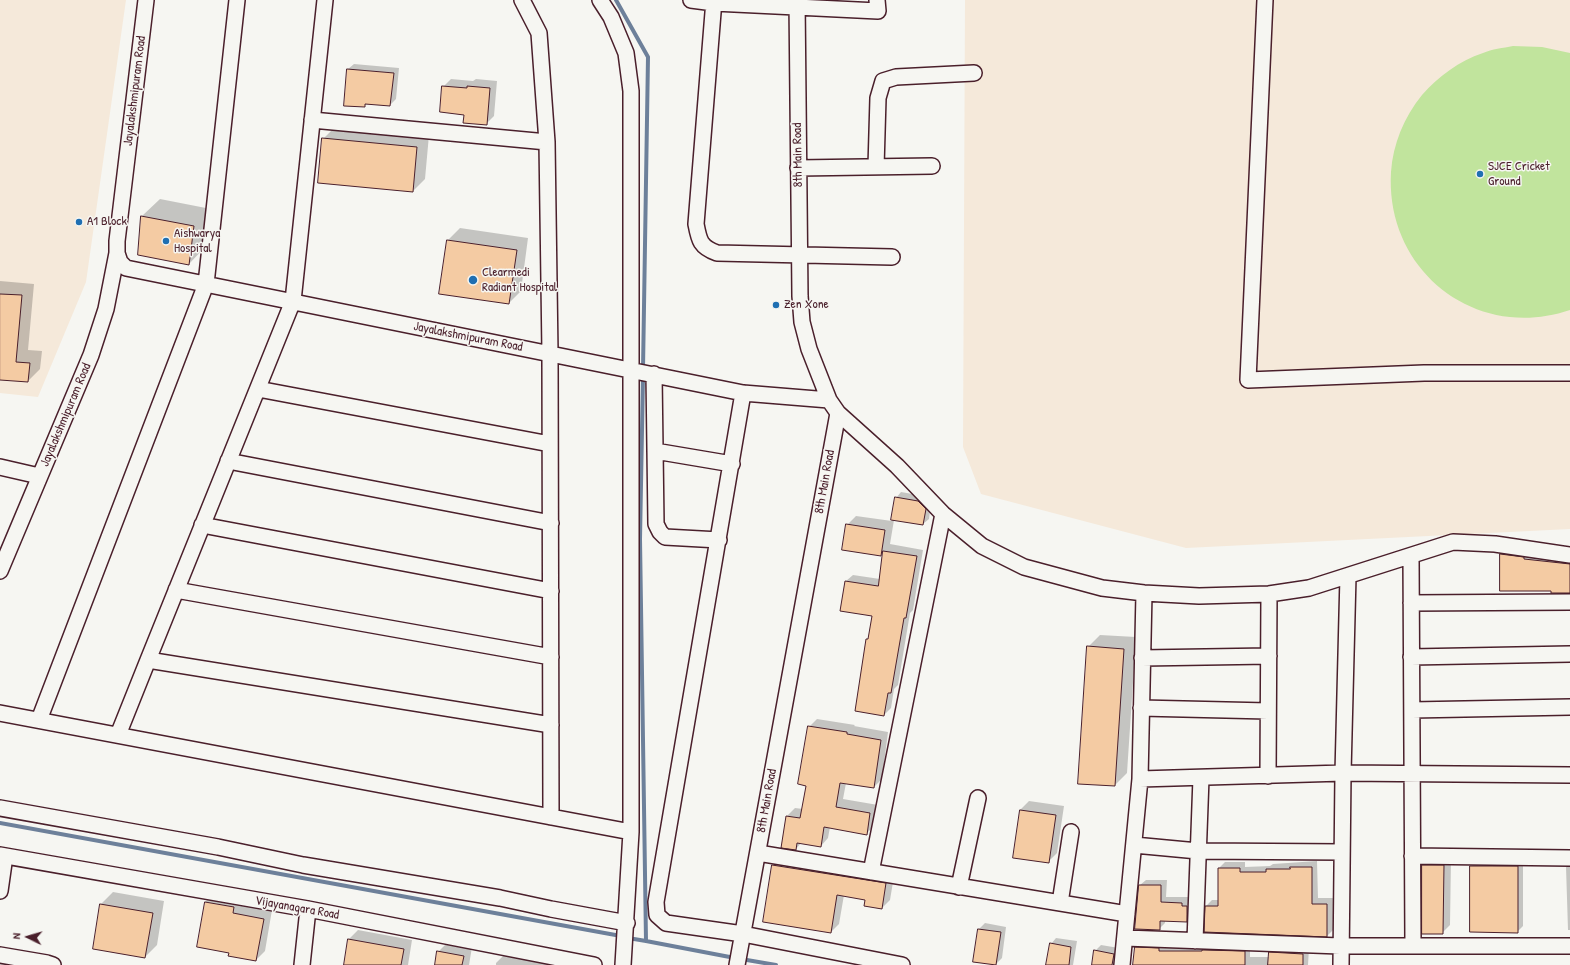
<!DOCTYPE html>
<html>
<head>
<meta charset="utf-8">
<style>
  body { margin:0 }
  #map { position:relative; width:1570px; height:965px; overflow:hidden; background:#f6f6f2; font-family:"Patrick Hand",sans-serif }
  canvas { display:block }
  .north { position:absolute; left:8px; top:917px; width:40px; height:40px; -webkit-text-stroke:3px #f6f6f2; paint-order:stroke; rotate:275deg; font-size:11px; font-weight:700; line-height:16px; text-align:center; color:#4a1f2b }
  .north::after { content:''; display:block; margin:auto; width:14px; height:18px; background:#4a1f2b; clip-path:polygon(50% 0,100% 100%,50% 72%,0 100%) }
</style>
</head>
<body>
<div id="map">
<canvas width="1570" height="965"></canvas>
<div class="north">N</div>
</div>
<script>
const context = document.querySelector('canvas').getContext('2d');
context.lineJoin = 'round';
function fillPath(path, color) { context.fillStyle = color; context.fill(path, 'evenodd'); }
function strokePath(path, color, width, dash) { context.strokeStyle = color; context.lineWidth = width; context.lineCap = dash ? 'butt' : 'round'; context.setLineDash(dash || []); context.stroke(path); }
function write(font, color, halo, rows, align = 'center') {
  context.font = font + ' "Patrick Hand",sans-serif'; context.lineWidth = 3; context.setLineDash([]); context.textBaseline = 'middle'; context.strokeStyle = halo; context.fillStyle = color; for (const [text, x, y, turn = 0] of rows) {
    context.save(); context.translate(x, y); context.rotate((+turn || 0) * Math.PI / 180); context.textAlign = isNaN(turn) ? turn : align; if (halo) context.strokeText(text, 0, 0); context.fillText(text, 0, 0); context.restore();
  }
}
fillPath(new Path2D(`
  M0,0H126L86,282L38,397L0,393Z
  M965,0H1570V529L1186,548L981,494L963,447Z`), '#f5e9da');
fillPath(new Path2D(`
  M1513,46L1542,47L1570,53V310C1476,342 1385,271 1391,172C1393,144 1404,117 1422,95C1439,76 1459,61 1483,53C1492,49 1503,48 1513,46Z`), '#c1e49d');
fillPath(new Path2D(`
  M354,64L399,68L396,99L390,105L368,103L364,106L348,69Z
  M451,79L473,81L476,79L497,81L494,116L486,124L465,114L443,87Z
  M335,127L429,135L425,179L413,191L323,139Z
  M160,199L211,209L206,246L189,264L142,216Z
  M460,228L528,238L521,291L509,303L448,240Z
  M0,281L34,284L28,350L42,351L40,369L28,381L0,379Z
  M901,492L924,496L931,503L929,519L923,524L894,520L890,544L923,550L913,610L910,613L898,685L894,689L891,708L884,715L867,639L869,638L873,615L846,581L853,575L880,579L884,551L881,555L847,525L856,516L892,521L896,498Z
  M1508,548L1570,557V592L1501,554Z
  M1100,635L1136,637L1127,773L1115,785L1088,647Z
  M817,719L855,725L854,726L888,732L882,779L874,787L846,783L843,799L878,805L874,826L866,834L830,827L828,838L821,846L801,843L796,849L787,816L795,808L803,809L807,785L809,727Z
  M1029,801L1064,806L1057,853L1048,862L1020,810Z
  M781,857L894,876L890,900L882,908L866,899L844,895L839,924L831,932L765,921L773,865Z
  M1430,858H1451L1450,925L1442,933L1423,866Z
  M1317,861L1318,898H1333V930L1327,936L1205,931L1206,906L1212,900H1219V868L1225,862H1245V867L1270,866L1273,864Z
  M1477,861H1523V926L1517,932L1471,867Z
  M1570,864V930H1568L1566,867Z
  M1146,880H1167L1166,897H1188V901H1193L1192,915L1186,921H1165V923L1159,929L1140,885Z
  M113,892L164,901L157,945L145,957L101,904Z
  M214,893L272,910L265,951L256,960L230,952L205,902Z
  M985,923L1006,927L1002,958L996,964L979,929Z
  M358,930L412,940L408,965H345L349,939Z
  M1056,938L1077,941L1073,965H1048L1051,944Z
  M1141,942L1250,946V957H1270V953L1275,947L1309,948L1308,965H1134L1136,948Z
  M447,943L472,947L469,965H436L438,952Z
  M1101,945L1119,948L1117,965H1093L1095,951Z
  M505,954L532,958L531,961L554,965H496V963Z`), '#0003');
strokePath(new Path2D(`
  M616,0L648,57L643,369
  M643,376L640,539L646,941L735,958
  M0,823L621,936
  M628,938L646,941
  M741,959L776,965`), '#6d809a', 4);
const building = new Path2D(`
  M347,69L394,73L390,106L365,104V107L344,106Z
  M442,86L467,88V86L490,88L487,125L463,123L464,115L440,112Z
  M322,138L417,147L413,192L318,183Z
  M141,216L194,226L189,265L138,255Z
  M447,240L517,250L509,304L439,294Z
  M0,294L22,295L16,362L30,363L28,382L0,380Z
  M895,497L918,501L926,509L923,525L891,520Z
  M846,524L885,530L881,556L842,550Z
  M883,551L917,556L906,618H904L891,693H888L884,716L855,711L866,639H868L872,616L840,611L845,581L878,586Z
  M1500,554L1524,557V559L1570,564V593H1551V591H1500Z
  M1087,646L1124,649L1115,786L1078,784Z
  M808,726L847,732V734L881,740L874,788L840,783L836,807L870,813L867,835L824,827L821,847L797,843L796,850L781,848L786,816L800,818L806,786L798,784Z
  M1020,810L1056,815L1049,863L1013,858Z
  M772,865L886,883L882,909L864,906L865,900L837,895L831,933L763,922Z
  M1422,865H1444L1443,934H1422Z
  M1470,866H1518V933L1470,932Z
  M1290,867H1312V904H1327V937L1204,932L1205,906H1218V868H1240V872H1266V869H1290Z
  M1139,885H1161V902L1182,903V906H1187V922L1160,921V930L1135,929Z
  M205,902L234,907L233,913L264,919L256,961L228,956L229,953L197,947Z
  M100,904L153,913L145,958L93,949Z
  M978,929L1001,932L996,965L973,962Z
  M348,939L404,949L401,965H344Z
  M1050,943L1071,947L1069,965H1046Z
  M1135,947L1159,948V951H1202V950L1245,951V965H1133Z
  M1094,950L1114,954L1112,965H1092Z
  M437,951L464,956L462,965H435Z
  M1269,952L1303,954V965H1268Z`);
fillPath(building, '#f4cba3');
strokePath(building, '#4a1f2b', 1);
const minor = new Path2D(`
  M522,0L539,33L547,142L550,353L551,817
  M600,0L611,17L626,53L631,91V832L623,965
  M691,0L714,3L878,11L877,0
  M714,0L696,224C699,240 700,247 717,253L892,257
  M797,0L800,296L802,322L809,349L829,400L838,413L897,466L943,514L982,546L1024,567L1102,588L1144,593L1199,596L1269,594L1309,588L1453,542L1495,544L1570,555
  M1265,0L1248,380L1424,373H1570
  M312,120L547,142
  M876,167L878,98L883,81L896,77L974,73
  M798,168L932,166
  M117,253L120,262L126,268L743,393L829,400
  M654,374L656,524L660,532L665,537L719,540
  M258,389L550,444
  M743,393L656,902L657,915L666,923L743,934L902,965
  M655,451L732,464
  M228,461L551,523
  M0,467L39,476
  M202,525L551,591
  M1411,556L1413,946
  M0,571L91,355L106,309L117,253V241L146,0
  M176,590L551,657
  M1411,603L1570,602
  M1411,657L1570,654
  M1142,658L1269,656
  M148,660L551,725
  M1141,708L1268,711
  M1412,710L1570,707
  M0,713L631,832
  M39,720L206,284L237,0
  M118,735L148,660L293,301L325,0
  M1268,776L1269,594
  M1140,779L1343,773L1570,775
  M0,808L218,847L303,865L500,898L551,909L627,923
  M1134,845L1198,851L1342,852
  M758,853L1127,914
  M0,855L308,909L594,965
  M1412,856L1570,858
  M871,872L943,514
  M959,887L978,798
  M0,891L5,856
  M1060,903L1071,832
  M1125,938L1340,946H1570
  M1195,941L1201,778
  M0,955L47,963L53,965
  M302,965L308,909
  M737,965L838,413
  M1122,965L1140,779L1144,593
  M1341,965L1343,773L1348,576`);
strokePath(minor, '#4a1f2b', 18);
strokePath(minor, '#f6f6f2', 15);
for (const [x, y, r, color] of [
  [1480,174,4,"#1f6fb2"],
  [79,222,4,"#1f6fb2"],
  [166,241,4,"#1f6fb2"],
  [473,280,5,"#1f6fb2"],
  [776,305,4,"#1f6fb2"]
]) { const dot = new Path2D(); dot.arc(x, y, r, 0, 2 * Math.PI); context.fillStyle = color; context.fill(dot); strokePath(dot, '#f6f6f2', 1.5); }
write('13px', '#4a1f2b', '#f6f6f2', [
  ["Jayalakshmipuram Road",135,91,-83],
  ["8th Main Road",798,155,-91],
  ["Jayalakshmipuram Road",468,337,11],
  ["Jayalakshmipuram Road",66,415,-67],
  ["8th Main Road",825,482,-80],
  ["8th Main Road",767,801,-80],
  ["Vijayanagara Road",297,908,10]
]);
write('13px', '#4a1f2b', '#f6f6f2', [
  ["SJCE Cricket",1488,167],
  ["Ground",1488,182],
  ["A1 Block",87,222],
  ["Aishwarya",174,234],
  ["Hospital",174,249],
  ["Clearmedi",482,273],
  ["Radiant Hospital",482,288],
  ["Zen Xone",784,305]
], 'left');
</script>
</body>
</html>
